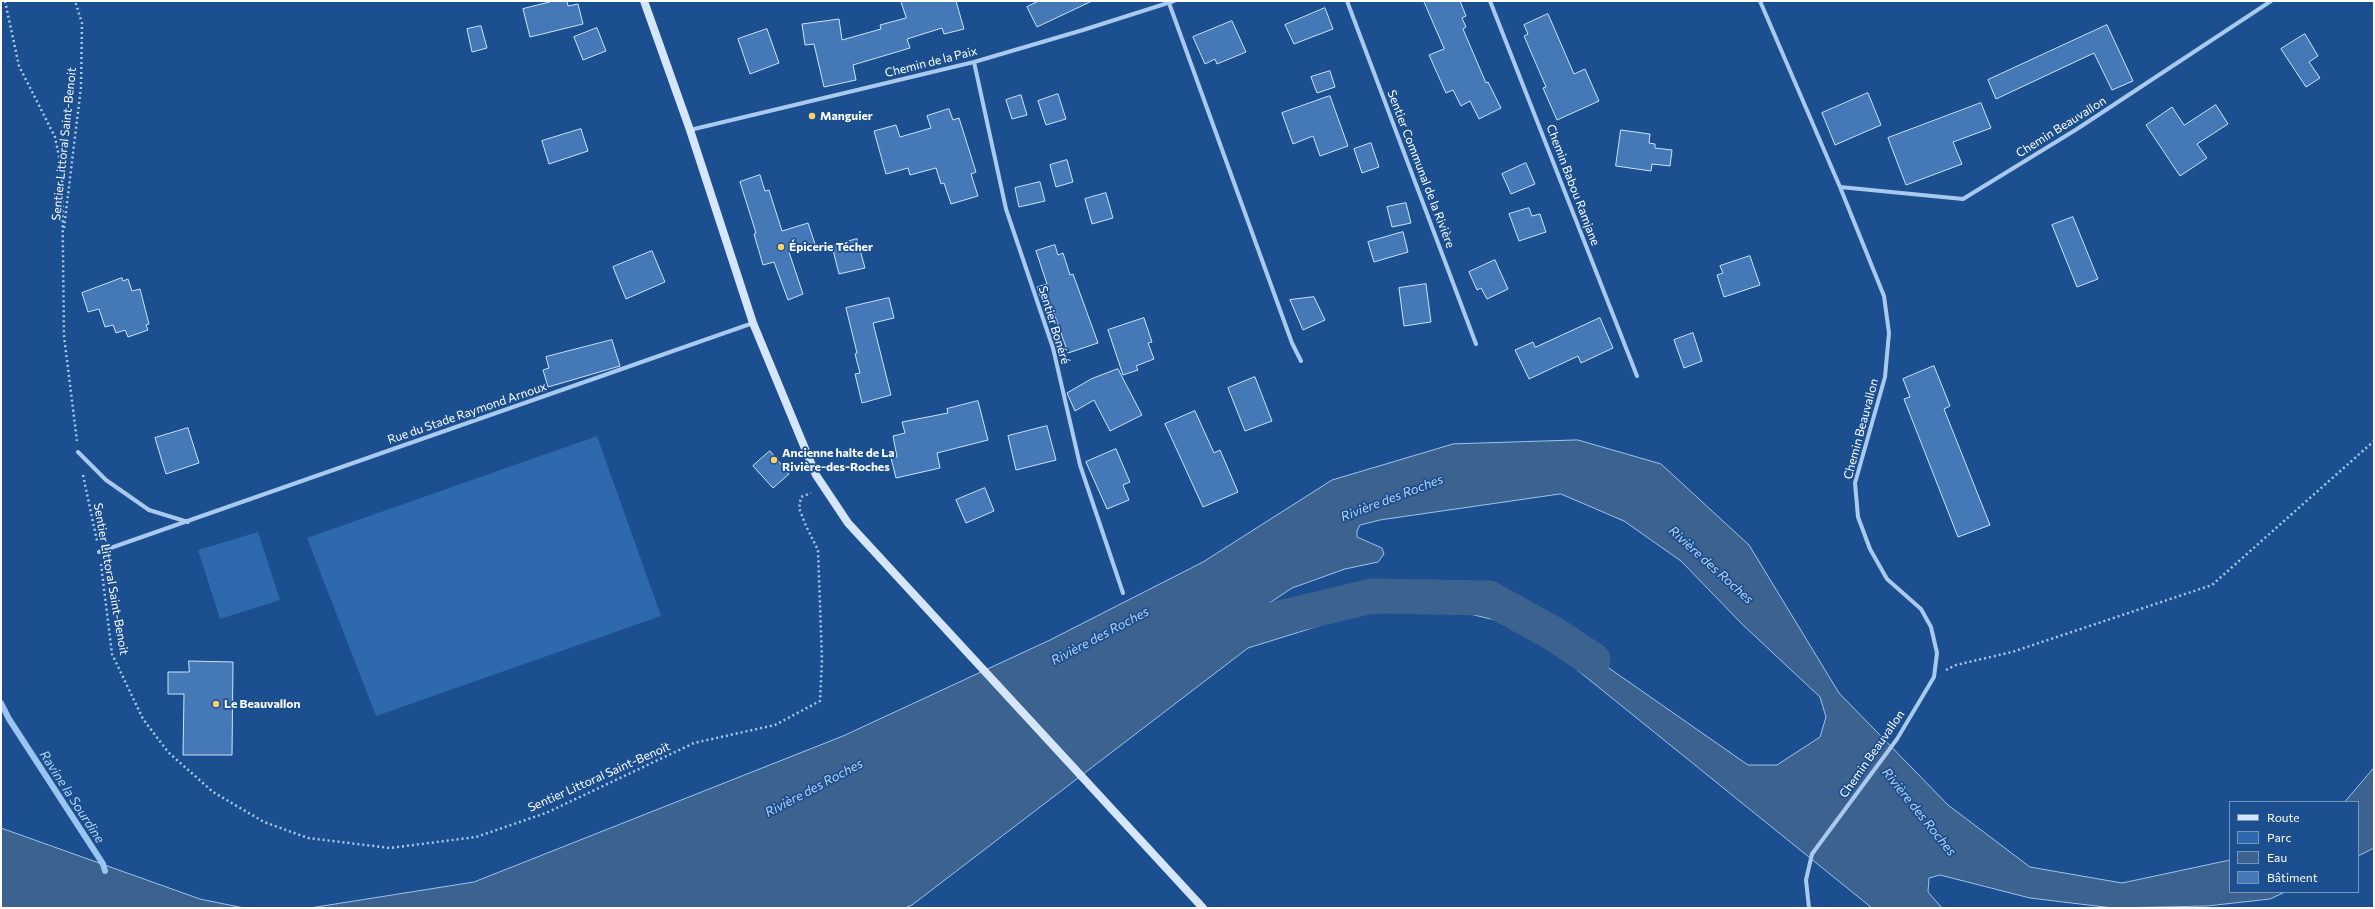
<!DOCTYPE html>
<html>
<head>
<meta charset="utf-8">
<style>
  body { margin:0 }
  #map { position:relative; width:2375px; height:909px; overflow:hidden; background:#1b4f8f; font-family:Commissioner,sans-serif }
  canvas { display:block }
  .frame { position:absolute; inset:0; border:2px solid #fff; pointer-events:none }
  .legend { position:absolute; left:2229px; top:801px; width:130px; height:92px; box-sizing:border-box; background:#1b4f8f; border:1px solid #7695bc; margin:0; padding:5px 7px; list-style:none; font-size:12px; color:#fff }
  .legend li { display:flex; align-items:center; gap:8px; height:20px }
  .legend b { width:20px; border:1px solid #7695bc }
</style>
</head>
<body>
<div id="map">
<canvas width="2375" height="909"></canvas>
<div class="frame"></div>
<ul class="legend">
<li><b style="height:5px;background:#d6e6fa"></b>Route</li>
<li><b style="height:11px;background:#2e69ad"></b>Parc</li>
<li><b style="height:11px;background:#3c6290"></b>Eau</li>
<li><b style="height:11px;background:#4478b7"></b>Bâtiment</li>
</ul>
</div>
<script>
const context = document.querySelector('canvas').getContext('2d');
context.lineJoin = 'round';
function fillPath(path, color) { context.fillStyle = color; context.fill(path, 'evenodd'); }
function strokePath(path, color, width, dash) { context.strokeStyle = color; context.lineWidth = width; context.lineCap = dash ? 'butt' : 'round'; context.setLineDash(dash || []); context.stroke(path); }
function write(font, color, halo, rows, align = 'center') {
  context.font = font + ' Commissioner,sans-serif'; context.lineWidth = 3.5; context.setLineDash([]); context.textBaseline = 'middle'; context.strokeStyle = halo; context.fillStyle = color; for (const [text, x, y, turn = 0] of rows) {
    context.save(); context.translate(x, y); context.rotate((+turn || 0) * Math.PI / 180); context.textAlign = isNaN(turn) ? turn : align; if (halo) context.strokeText(text, 0, 0); context.fillText(text, 0, 0); context.restore();
  }
}
fillPath(new Path2D(`
  M597,436L661,616L376,716L307,538Z
  M258,532L280,600L220,619L198,550Z`), '#2e69ad');
const water = new Path2D(`
  M1578,440L1661,464L1749,545L1839,693L1948,805L2030,867L2122,883L2230,860V892H2285L2270,899L2207,906L2113,908L2030,898L1940,875L1929,878L1928,892L1942,908H1872L1524,627L1445,608L1357,614L1248,648L912,905L905,908H310L474,882L843,736L1050,640L1203,562L1332,480L1453,444ZM1561,494L1624,521L1681,561L1742,624L1820,697L1826,717L1820,737L1777,765H1748L1583,650L1489,598L1418,591L1372,596L1273,623C1264,620 1263,616 1262,608L1292,588L1345,569L1378,562L1384,554L1382,548L1357,537V531L1360,525L1380,520Z
  M2374,768V848L2358,856V802H2345Z
  M1,828L200,899L244,908H1Z`);
fillPath(water, '#3c6290');
strokePath(water, '#9cc4f0', 1);
strokePath(new Path2D(`
  M1,703L9,719L103,864L105,871`), '#9cc4f0', 6);
strokePath(new Path2D(`
  M1219,626L1267,621L1372,596L1489,598L1554,634L1593,660`), '#3c6290', 35);
const building = new Path2D(`
  M554,1H567L568,6L578,4L583,24L530,37L523,9Z
  M901,1H956L964,29L944,34L942,28L907,39L910,48L853,65L856,80L824,87L814,44L805,45L802,24L839,19L842,40L881,29L880,25L906,18Z
  M1039,1H1092L1037,27L1027,7Z
  M1424,1H1460L1466,16L1462,18L1466,27L1463,29L1486,83L1488,82L1501,108L1479,119L1470,101L1461,106L1453,90L1446,93L1429,55L1444,49Z
  M1325,8L1333,29L1294,44L1285,25Z
  M1548,14L1574,74L1585,69L1599,101L1557,120L1543,88L1546,87L1524,36L1528,34L1524,25Z
  M1232,21L1246,52L1217,64L1215,59L1205,64L1193,37Z
  M2107,25L2133,81L2112,90L2094,53L1996,99L1988,80Z
  M481,26L487,48L472,52L467,29Z
  M597,28L606,51L583,60L574,37Z
  M767,29L779,63L750,74L738,39Z
  M2305,34L2318,56L2309,62L2320,78L2306,87L2281,49Z
  M1330,71L1335,87L1317,93L1311,77Z
  M1868,93L1881,125L1835,145L1822,113Z
  M1058,94L1066,119L1046,125L1038,101Z
  M1021,95L1027,115L1012,119L1006,100Z
  M1330,96L1348,146L1320,156L1313,136L1293,144L1282,113Z
  M1981,103L1991,128L1953,142L1962,164L1906,185L1888,138Z
  M2216,105L2228,124L2197,144L2207,158L2180,176L2146,125L2172,107L2184,125Z
  M949,109L953,120L959,118L976,172L971,174L978,196L951,204L944,183L941,184L936,168L910,175L908,168L886,174L874,131L896,125L900,137L931,128L927,116Z
  M581,129L588,151L549,164L542,141Z
  M1621,130L1650,134L1649,143L1655,144V148L1672,150L1670,166L1652,164L1651,171L1616,166Z
  M1371,143L1379,167L1362,173L1354,149Z
  M1067,160L1073,182L1056,187L1050,165Z
  M1526,163L1535,184L1511,194L1502,174Z
  M760,175L765,191L769,190L782,231L808,223L815,244L789,252L803,294L788,300L774,262L763,265L754,234L756,233L740,182Z
  M1040,182L1045,201L1019,207L1015,188Z
  M1106,193L1113,218L1092,224L1085,199Z
  M1406,203L1411,223L1392,227L1387,207Z
  M1529,208L1532,216L1540,214L1546,232L1519,241L1509,214Z
  M2073,217L2098,279L2077,287L2052,225Z
  M1403,232L1408,252L1374,262L1368,242Z
  M857,239L865,268L839,274L832,246Z
  M1055,245L1058,255L1063,253L1070,275L1073,274L1098,343L1068,353L1049,299L1042,301L1037,287L1047,284L1036,251Z
  M652,251L665,282L626,299L613,267Z
  M1750,256L1760,285L1724,297L1717,275L1723,273L1720,266Z
  M1495,260L1508,289L1487,299L1481,288L1477,290L1469,272Z
  M122,278L123,281L128,279L132,291L140,289L149,324L146,325L148,330L128,337L125,330L116,333L113,325L105,327L99,309L88,312L82,293Z
  M1426,284L1431,322L1404,326L1399,288Z
  M1314,297L1325,320L1303,330L1290,300Z
  M889,298L894,318L873,323L891,395L862,403L855,374L860,373L855,354L857,353L846,308Z
  M1144,318L1152,342L1148,343L1154,359L1136,366L1138,370L1123,375L1108,330Z
  M1600,318L1613,348L1581,363L1578,356L1529,379L1515,350L1533,342L1535,347Z
  M1693,333L1702,361L1684,368L1674,340Z
  M612,340L620,366L548,387L543,370L549,368L546,357Z
  M1934,366L1950,406L1944,409L1990,525L1958,537L1904,399L1910,397L1903,379Z
  M1118,369L1142,415L1110,431L1094,400L1075,411L1067,393L1091,379Z
  M1255,377L1272,421L1245,431L1228,388Z
  M978,401L988,440L937,453L940,468L896,478L891,458L897,457L893,436L905,433L902,422L948,413L947,409Z
  M1195,411L1214,453L1220,450L1238,492L1203,507L1165,424Z
  M1047,426L1056,460L1016,470L1008,436Z
  M188,428L199,463L166,474L155,438Z
  M1116,449L1130,482L1123,485L1129,500L1107,509L1086,462Z
  M770,451L789,474L773,488L753,466Z
  M985,488L994,511L966,523L956,500Z
  M189,661L233,662L232,755H183L184,694H168V672H189Z`);
fillPath(building, '#4478b7');
strokePath(building, '#cfe3fa', 1);
strokePath(new Path2D(`
  M5,1L19,66L55,137L62,171L64,336L77,441
  M64,228L81,87L82,23L75,1
  M83,475L97,541
  M101,564L112,654L143,719L168,752L213,792L264,822L308,838L390,848L476,837L546,813L694,743L775,725L820,701L822,660L818,550L806,526L799,508L801,497L811,493
  M1946,670L1956,665L2012,652L2212,585L2374,441`), '#a9c9ee', 2.5, [2, 3]);
strokePath(new Path2D(`
  M1347,1L1476,344
  M1490,1L1637,376
  M1760,1L1840,187L1884,296L1889,333L1885,377L1855,483L1858,517L1870,549L1887,579L1921,609L1931,627L1937,653L1934,677L1897,739L1812,854L1806,880L1809,908
  M1169,3L1292,343L1301,361
  M974,62L1006,209L1053,348L1080,465L1123,593
  M690,130L974,62L1083,30L1174,1
  M1840,187L1963,199L2077,129L2271,1
  M78,452L106,480L149,510L188,522
  M99,552L753,323`), '#a9c9ee', 4);
strokePath(new Path2D(`
  M644,1L690,130L753,323L816,475L848,523L1203,908`), '#d6e6fa', 8);
for (const [x, y, r, color] of [
  [812,116,4,"#ffd166"],
  [781,247,4,"#ffd166"],
  [774,460,4,"#ffd166"],
  [216,704,4,"#ffd166"]
]) { const dot = new Path2D(); dot.arc(x, y, r, 0, 2 * Math.PI); context.fillStyle = color; context.fill(dot); strokePath(dot, '#1b4f8f', 1.5); }
write('12px', '#fff', '#1b4f8f', [
  ["Chemin de la Paix",931,62,-14],
  ["Chemin Beauvallon",2061,127,-32],
  ["Sentier Littoral Saint-Benoit",64,144,-84],
  ["Sentier Communal de la Rivière",1421,169,69],
  ["Chemin Babou Ramjane",1573,185,69],
  ["Sentier Bonéré",1054,325,73],
  ["Rue du Stade Raymond Arnoux",467,413,-19],
  ["Chemin Beauvallon",1861,429,-75],
  ["Sentier Littoral Saint-Benoit",111,579,80],
  ["Chemin Beauvallon",1872,754,-55],
  ["Sentier Littoral Saint-Benoit",599,777,-24]
]);
write('bold 12px', '#fff', '#1b4f8f', [
  ["Manguier",820,116],
  ["Épicerie Técher",789,247],
  ["Ancienne halte de La",782,453],
  ["Rivière-des-Roches",782,467],
  ["Le Beauvallon",224,704]
], 'left');
write('italic 13px', '#b5d3f5', '#1b4f8f', [
  ["Rivière des Roches",1392,498,-21],
  ["Rivière des Roches",1711,565,42],
  ["Rivière des Roches",1100,636,-28],
  ["Rivière des Roches",814,788,-28],
  ["Ravine la Sourdine",72,797,57],
  ["Rivière des Roches",1919,812,51]
]);
</script>
</body>
</html>
